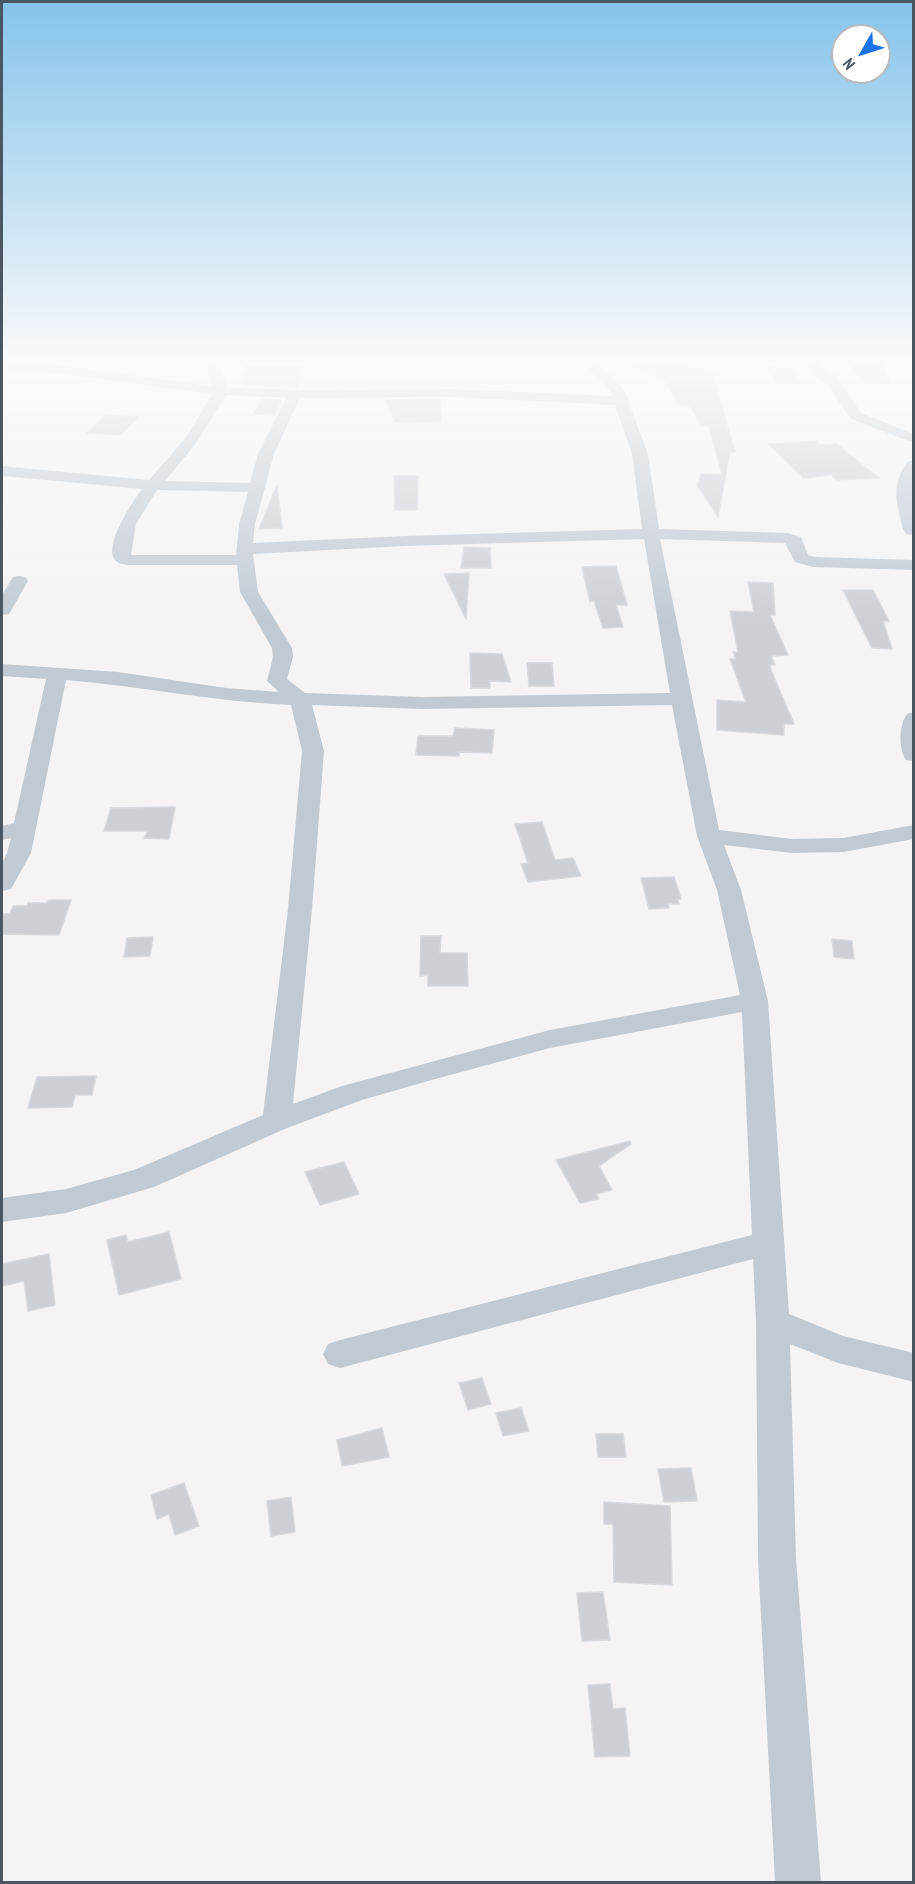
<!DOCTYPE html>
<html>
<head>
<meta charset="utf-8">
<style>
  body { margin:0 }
  #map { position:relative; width:915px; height:1884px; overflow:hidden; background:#f5f3f3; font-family:"PT Sans Narrow",sans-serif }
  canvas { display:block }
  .frame { position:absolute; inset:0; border:3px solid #4a5661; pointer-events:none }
  .north { position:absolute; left:831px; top:24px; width:60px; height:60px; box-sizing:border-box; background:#fff; border:2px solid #b7bbc0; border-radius:50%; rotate:231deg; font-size:16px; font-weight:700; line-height:24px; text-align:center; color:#4a5661 }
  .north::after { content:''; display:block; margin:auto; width:21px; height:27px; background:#1a73e8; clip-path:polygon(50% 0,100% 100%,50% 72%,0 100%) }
</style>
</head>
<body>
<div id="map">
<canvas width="915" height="1884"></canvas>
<div class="frame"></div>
<div class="north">N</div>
</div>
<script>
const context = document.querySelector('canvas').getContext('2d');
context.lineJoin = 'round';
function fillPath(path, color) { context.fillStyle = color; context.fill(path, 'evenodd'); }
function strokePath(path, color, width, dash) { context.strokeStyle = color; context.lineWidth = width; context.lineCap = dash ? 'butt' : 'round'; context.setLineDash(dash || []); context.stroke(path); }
const building = new Path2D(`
  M613,358H667L713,374L735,452H730L718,517L698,486L701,474L722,475L709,426H701L691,407H681L665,381Z
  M849,363H881L890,384L864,383Z
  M787,366L801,383L778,384L765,367Z
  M245,367H302L298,388L244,385Z
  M262,399L282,400L275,415L254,414Z
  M440,399V421L410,422H395L386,400Z
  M106,415L138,417L121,435L87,433Z
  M816,441L819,445L837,444L879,478L836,480L832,475L803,478L769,444Z
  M394,476H418L417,510H395Z
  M277,485L282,528L259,529Z
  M464,547L490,548L491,568H461Z
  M616,566L627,605H616L623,627L603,628L594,601L590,602L582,567Z
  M469,573L466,619L444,574Z
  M748,582L773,583L775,615H770L788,655L771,656L775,665H769L794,724H784V735L717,730V700L746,702L730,659H736L733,652H738L730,611L754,612Z
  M843,590H873L889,621H883L892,649L872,648Z
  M470,653L502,654L511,682L490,681V688H471Z
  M527,663H552L554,686H529Z
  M455,728L494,730L492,753L459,752V756L416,755L418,736H453Z
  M175,807L169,839L144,838L148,831H104L111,808Z
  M542,822L555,860L573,858L581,876L528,882L521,864L528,863L515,824Z
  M674,877L681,899H677L679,904H668L669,908L649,909L641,878Z
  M49,900H71L59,935L2,934V914H10L13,906H27L28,903H47Z
  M421,936H441L440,953H467L468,986H428V975L420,976Z
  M153,937L150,956L124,957L127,938Z
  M832,939L852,941L854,959L834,957Z
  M96,1076L92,1095H75L72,1107L28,1108L37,1077Z
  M630,1141L631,1144L599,1166L612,1190L596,1194L599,1199L580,1203L556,1160Z
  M344,1162L359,1194L320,1205L305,1172Z
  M169,1232L181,1279L119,1295L107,1240L126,1235L128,1242Z
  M49,1254L55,1305L28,1311L24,1281L2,1286V1264Z
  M482,1378L491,1404L468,1410L459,1383Z
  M521,1408L529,1431L503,1436L496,1413Z
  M382,1428L389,1457L342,1466L337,1440Z
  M596,1434H623L626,1457H598Z
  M691,1468L697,1501L664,1502L658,1469Z
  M184,1483L199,1526L175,1535L169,1514L157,1519L151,1495Z
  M291,1497L295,1532L271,1536L267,1501Z
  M604,1502L670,1506L672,1585L614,1582L613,1524H604Z
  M603,1592L610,1640L582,1641L577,1593Z
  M610,1684L613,1709L625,1708L630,1756L595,1757L588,1685Z`);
fillPath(building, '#cdcfd5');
strokePath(building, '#d7d9de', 1.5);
fillPath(new Path2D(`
  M225,358H248L241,364L220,366L227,387L295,390L453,389L612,396L611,391L577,358H591L622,387L630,401L629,403L648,454L659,529L788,533L801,537L808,555L815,557L914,560V570L813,567L795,562L785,543L660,539L719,830L792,839L843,838L914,825V839L843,852L792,853L724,845L741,890L768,1001L789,1314L843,1336L914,1353V1382L838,1363L790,1344L796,1559L821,1882H775L758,1559L756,1322L753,1259L340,1368L328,1364L323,1354L328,1344L340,1340L752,1235L742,1012L550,1048L428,1081L362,1100L287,1128L154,1187L66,1213L2,1222V1198L66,1189L134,1170L263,1115L288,909L302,751L291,705C215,702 141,686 66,680L31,853L11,889L2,891V863L7,853L11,838L2,840V826L14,823L46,679L2,676V664L118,672L226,688L279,692L267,681L273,657L272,648L240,592L237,565H127C123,564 116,563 114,559C105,543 132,502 142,489L2,476V466L149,480L187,436L212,394L63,374L2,370V362L63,366L213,386L205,363L207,360ZM226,395L286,398L258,454L250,483L165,481L197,442ZM453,397L615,405L632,454L642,529L405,536L253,543L255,524L274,454L300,398ZM157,490L248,492L239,524L236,555H131L136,524ZM644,539L670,693L422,697L305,693L287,679L293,657L292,648L258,592L253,554L405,546ZM312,705L422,709L672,705L697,836L717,890L740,995L550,1030L342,1086L293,1104L312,909L324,751Z
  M803,358H815L822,368L837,378L861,413L914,434V443L851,419L827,384L812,374Z
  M19,576L25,577L28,581L9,614L2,615V595L13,577Z
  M914,712V761L906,760C898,748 899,725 907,714Z`), '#c1cad2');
fillPath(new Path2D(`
  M914,460V535L906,534L903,529C897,502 890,487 907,462Z`), '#c1cbd6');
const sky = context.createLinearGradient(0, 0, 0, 622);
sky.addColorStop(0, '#85c3ea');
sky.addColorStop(0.58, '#fafafa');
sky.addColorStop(1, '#fafafa00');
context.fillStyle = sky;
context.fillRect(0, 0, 915, 622);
</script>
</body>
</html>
